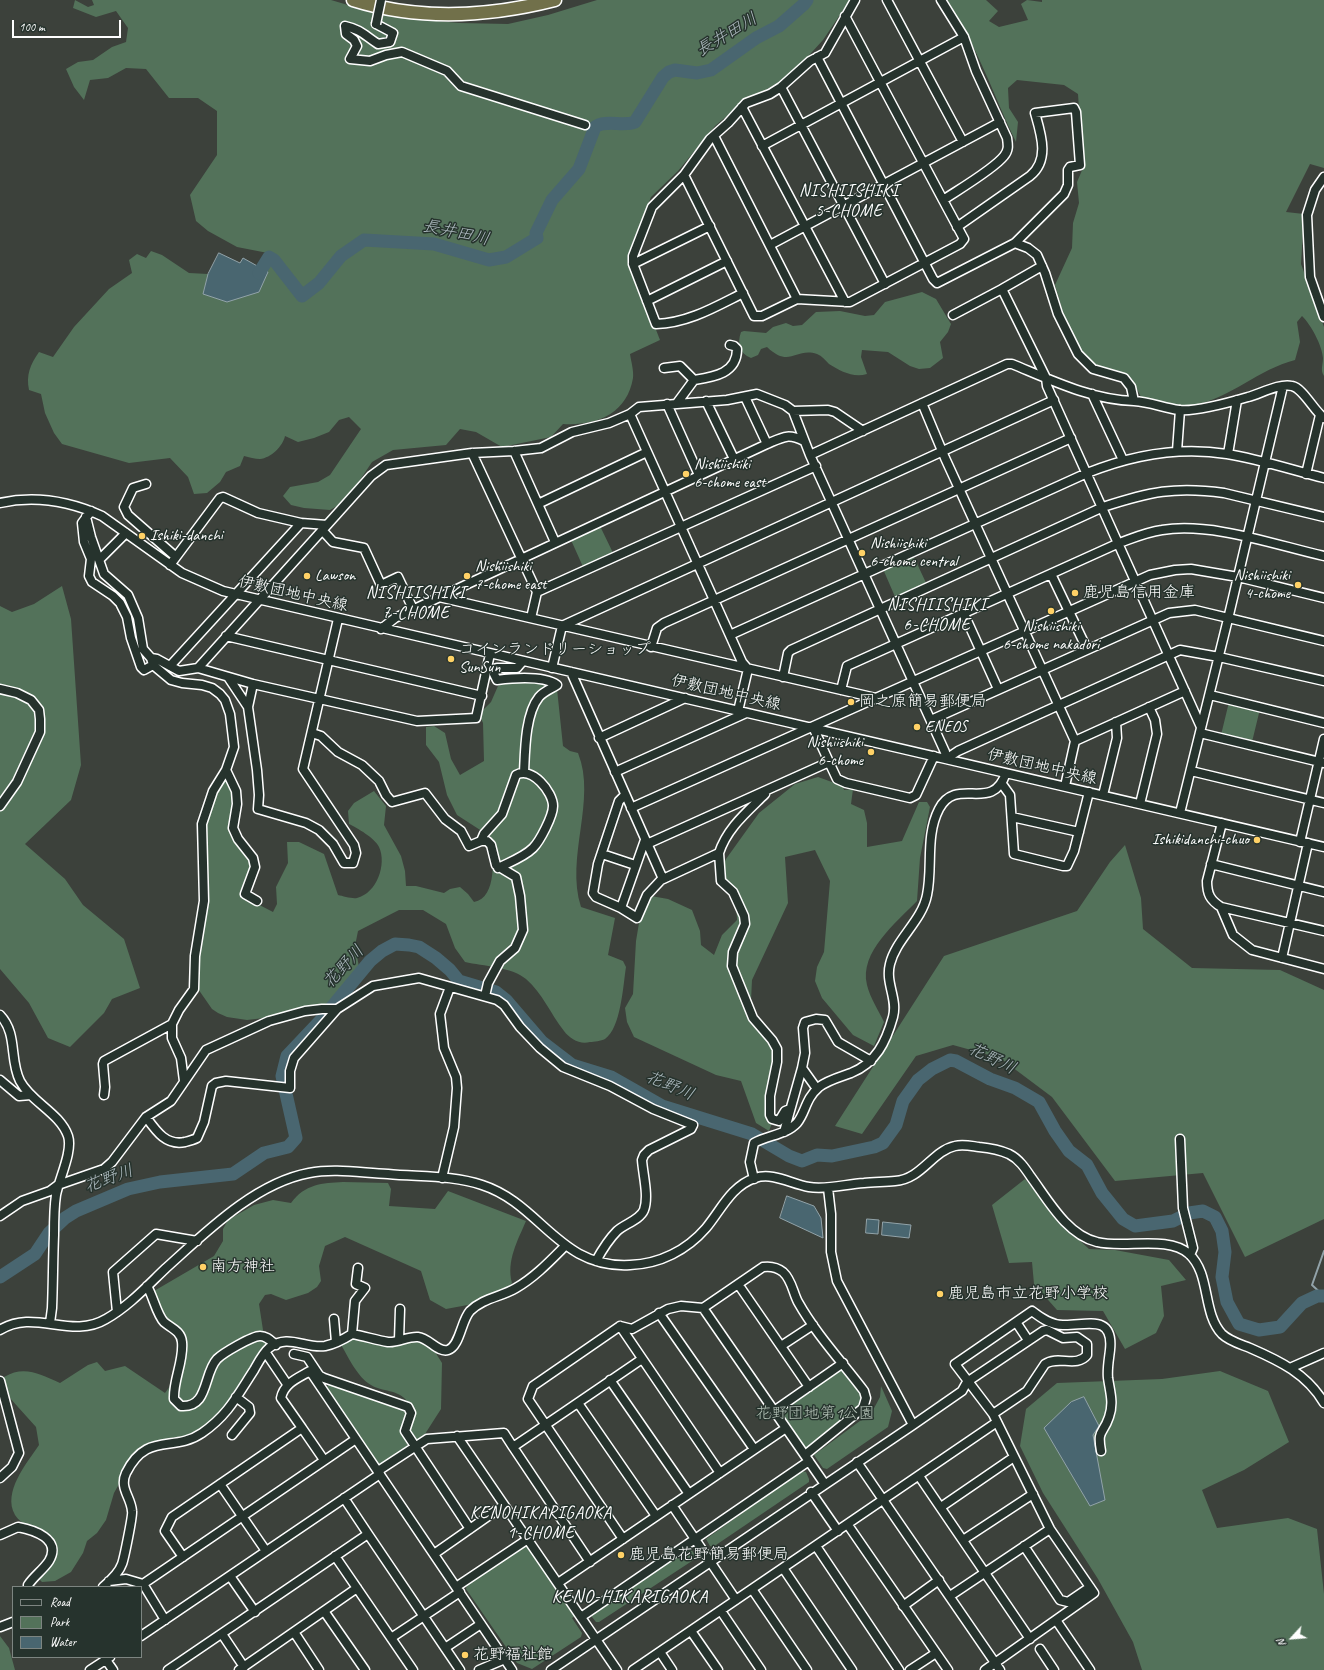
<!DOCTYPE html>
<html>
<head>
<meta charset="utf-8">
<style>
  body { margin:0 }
  #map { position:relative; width:1324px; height:1670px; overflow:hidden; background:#3c413b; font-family:Caveat,sans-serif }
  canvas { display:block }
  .legend { position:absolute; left:12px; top:1586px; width:130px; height:72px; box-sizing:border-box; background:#26332d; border:1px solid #7d8581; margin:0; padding:5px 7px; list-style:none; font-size:12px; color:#fff }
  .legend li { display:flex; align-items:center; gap:8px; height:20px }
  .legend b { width:20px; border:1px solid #7d8581 }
  .north { position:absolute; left:1272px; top:1618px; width:40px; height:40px; -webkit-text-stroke:3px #26332d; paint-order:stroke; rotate:244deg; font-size:11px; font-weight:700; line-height:16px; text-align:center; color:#fff }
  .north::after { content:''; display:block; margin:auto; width:14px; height:18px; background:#fff; clip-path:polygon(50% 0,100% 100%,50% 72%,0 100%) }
  .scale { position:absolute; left:12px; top:20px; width:109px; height:18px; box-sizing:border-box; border:2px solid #fff; border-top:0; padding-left:5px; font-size:12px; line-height:14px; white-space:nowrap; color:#fff; -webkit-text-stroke:3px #26332d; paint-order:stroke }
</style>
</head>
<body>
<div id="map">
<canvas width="1324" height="1670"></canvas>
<ul class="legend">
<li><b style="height:5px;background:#26332d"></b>Road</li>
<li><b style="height:11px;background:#53725a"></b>Park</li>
<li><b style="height:11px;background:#496670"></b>Water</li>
</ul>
<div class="north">N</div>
<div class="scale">100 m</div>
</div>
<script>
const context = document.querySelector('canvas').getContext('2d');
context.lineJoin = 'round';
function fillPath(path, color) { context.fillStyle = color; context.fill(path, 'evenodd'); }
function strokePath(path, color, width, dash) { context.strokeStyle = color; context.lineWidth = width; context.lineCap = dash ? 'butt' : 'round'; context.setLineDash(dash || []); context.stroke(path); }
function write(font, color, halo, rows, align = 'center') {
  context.font = font + ' Caveat,"Klee One",sans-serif'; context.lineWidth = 3; context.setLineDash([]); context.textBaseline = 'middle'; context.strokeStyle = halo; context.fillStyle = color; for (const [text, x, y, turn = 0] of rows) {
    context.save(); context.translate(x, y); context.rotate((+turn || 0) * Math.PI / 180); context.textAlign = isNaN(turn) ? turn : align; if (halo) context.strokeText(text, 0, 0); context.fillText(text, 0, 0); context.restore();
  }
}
fillPath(new Path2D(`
  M75,0L88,7L94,5L92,0H331L368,11L405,18L459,23L508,24L548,15L597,0H850L823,40L802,63L782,80L735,109L715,126L678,171L651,197L632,244L629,261L660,340L630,354C631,361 634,371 633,378C627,414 596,426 563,424L551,437L502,447L476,432L460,429L446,445L393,450L372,462L346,501L330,510L304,508L291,505L283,496L290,487L318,482L330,475L361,429L349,417L339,420L329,432L314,438L298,442L285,436C283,446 271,458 260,459C255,459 249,457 244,456L240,466L226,472L220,482L207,493L194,494L188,477L170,458L129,463L62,444L54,433L45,413L41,394L29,390C26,375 30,365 39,352L53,357L74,327L109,289L132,273L129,260L137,254L146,258L151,251L162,255L189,273L208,274L203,294L259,292L273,254L237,247L208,231L196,221L190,195L217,155V111L198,98H169L146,69L126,68L108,78L90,80L84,100L74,87L66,69L78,62L93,60L112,47L126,42L128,28L116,11L96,17L73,8Z
  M944,0H986L998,11L989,21L999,27L1028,20L1021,4L1027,0L1042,2V0H1324V168L1310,164L1286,212L1304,214L1301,264L1324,327V376C1320,370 1323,365 1323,358C1322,345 1311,325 1302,316L1297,322L1300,342L1295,360C1259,369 1231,398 1194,405C1177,409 1159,403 1142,399L1132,379L1120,373L1093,366L1084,357L1063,312L1055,285L1072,248L1073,223L1079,203L1077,182L1083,168L1078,94L1064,85L1017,80L1008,88L1009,108L1018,122L1016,142C993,95 977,42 944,0Z
  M922,292L936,299L951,324L948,332L940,342L943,358L930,368L919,369L910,366L888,352L862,350L861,357L867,374C853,378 840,371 829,364C825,360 822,356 817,354C795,347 790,369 767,347L761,349L758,355L751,358C739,353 737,344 741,332L744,331L766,333L773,327L786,323L793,326L802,325L816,312L840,311L865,316L874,315L885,302Z
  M600,526L614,555L584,569L571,540Z
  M913,555L927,585L896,599L883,569Z
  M62,586L71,619L81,765L71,800L25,844L65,879L83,905L124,939L140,988L112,999L104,1013L70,1047L48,1038L29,1003L0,969V606L12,612L34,604Z
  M508,680C524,680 544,678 557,689L563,746L570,751L578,753C597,800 565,857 581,907L615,918L608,955L623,961L626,967C623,986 621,1028 605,1039C601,1041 594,1042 590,1042C580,1045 570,1039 564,1031C550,1013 543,994 526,979C512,967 483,966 465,962L455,948L446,924L423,910H399L358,931L355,946L360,972L347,993L331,1003L290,1010L264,1018L247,1020L227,1017L218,1013L212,1009L196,986L197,957L208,886L205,826L210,803L224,777C239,786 232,814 231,828L247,851L253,866L244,897L273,912L277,904L276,887L288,863L287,842H299L324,854L338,895C343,896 352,899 357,898C377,893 387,864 379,847C375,838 357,828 349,824L348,811L354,803L374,791L386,806L384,825L401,856L405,871L406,886H416L444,893L450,889L460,887L468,894L474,902C498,898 493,854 491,837L457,815L447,795L439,762L426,745V727L434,726L445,733L451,759L460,775L484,761L483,723L479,714L491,702L498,686Z
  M1229,702L1260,709L1252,742L1221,735Z
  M818,777L843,786L844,790L853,789L851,804L864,810L867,823V847L902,841L919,802H927L930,807L920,858L917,901C896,923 859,952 867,985C870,998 879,1011 884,1022L874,1046L853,1035L822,998L815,981L817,967L824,952L830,881L815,850L785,857L788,903L752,980L750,1021L767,1038L775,1052L772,1123L769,1131L756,1123L741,1081L716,1075L634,1037L627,1022L625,1008L633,994L636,941L640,917L651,896L668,899L692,910L700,931L701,945L714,955L722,935L737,920L736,900L720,872L726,859L759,813L795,784Z
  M1125,845L1141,898L1143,929L1192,968L1280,970L1324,990V1219L1245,1257L1203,1173L1115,1181L1052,1097L1000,1058L953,1045L916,1056L862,1134L835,1126L944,956L1077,911L1110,862Z
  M1025,1179L1063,1225L1089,1249L1115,1250L1169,1260L1186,1280L1161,1286L1164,1316L1156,1333L1125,1349L1103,1311L1057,1310L1034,1284L1032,1262L1009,1263L992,1205Z
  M343,1182L388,1183L391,1189L389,1206L435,1209L448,1191L526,1221C518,1240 506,1261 512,1283L508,1288L487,1295L473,1304L446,1309L430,1300L421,1271L345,1237L325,1246L319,1266L321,1281L317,1287L308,1293L286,1300L271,1294L265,1295L259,1304L263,1330L270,1341L228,1406L203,1428L188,1437L154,1442L135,1455L114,1493L106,1520L97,1533L87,1541L83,1553L71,1572L55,1581L42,1582L38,1578L53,1541C43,1535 21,1525 15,1515C2,1492 27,1463 39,1445L36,1427L9,1397L4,1385V1377C24,1365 40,1374 60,1383L88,1365L97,1362L105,1371L125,1366L165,1393L178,1375L182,1345L177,1328L163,1316L154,1291L214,1256L223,1241V1229L228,1220L254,1205L273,1200L291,1203C305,1184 322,1183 343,1182Z
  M352,1338L422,1342L432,1347L442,1363L441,1409L425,1434L417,1440L413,1438C405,1424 414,1410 407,1401C398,1389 382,1392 371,1385C357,1377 348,1356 340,1343Z
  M841,1369L846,1370L864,1398L861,1406L808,1450L804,1449L781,1415L782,1409Z
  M1220,1371L1268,1391L1289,1442L1244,1470L1202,1490L1217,1528L1288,1518L1317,1529L1324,1594V1670H1142L1133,1642L1098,1579L1043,1493L1020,1446L1026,1409L1057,1383L1162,1379Z
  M330,1383L406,1409L408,1414L407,1448L383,1464L377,1463L326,1388Z
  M881,1386L892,1411L888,1427L827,1469L823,1468L814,1455L872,1412L880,1397Z
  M801,1471L806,1472L809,1479V1482L713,1547L710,1546L706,1539Z
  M523,1545L529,1546L573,1612L575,1616L572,1618L582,1633L581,1637L532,1669L517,1663L466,1589L467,1584Z
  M687,1548L691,1549L695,1555V1559L599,1622H596L592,1617V1614Z
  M0,1636L9,1648L15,1670H0Z`), '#53725a');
const water = new Path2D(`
  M219,253L240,263L243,258L268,272L259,292L227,302L203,294L208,274Z
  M787,1196L814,1206L821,1218L823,1238L780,1218Z
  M867,1219L879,1220L878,1234L866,1233Z
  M883,1222L911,1225L909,1238L882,1235Z
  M1084,1397L1099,1426L1093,1435L1105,1500L1090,1506L1044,1428L1071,1402Z`);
fillPath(water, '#496670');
strokePath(water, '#92a3a9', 1);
strokePath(new Path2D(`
  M1324,1296L1312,1285L1324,1251`), '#92a3a9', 2);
strokePath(new Path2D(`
  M259,273L269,257L274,260L302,296L319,283L341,256L364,240L434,244L489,260L506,257L537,238L536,233L552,200L579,169L595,127C606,119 623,127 635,122L663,77L669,72L675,70L697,73L711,70L756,38L779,26L804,4L807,0
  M0,1277L35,1254L49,1233L65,1218L76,1211L128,1189L160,1182L233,1174L264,1153L288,1147L296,1138L282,1076L287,1056L322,1019L370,961L382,951L395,944L409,945L419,947L436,958L450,970L459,981L496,992L506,1000L542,1042L572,1065L611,1077L662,1106L752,1134L789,1156L802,1161L817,1155L832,1156L874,1147L883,1143L896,1125L903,1101L918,1080L932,1069L950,1060L956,1061L990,1079L1015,1088L1039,1102L1055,1131L1069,1151L1087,1165L1102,1193L1123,1219L1135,1226L1173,1221L1189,1213L1203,1211L1215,1217L1222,1231L1225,1252L1222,1277L1227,1302L1239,1324L1259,1330L1280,1327L1302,1303L1317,1296H1324`), '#496670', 13);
const minor = new Path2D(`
  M887,0L963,142
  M845,16L943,200
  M376,24L393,33L390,42L378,44C364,35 362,30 345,26L346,34L354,40L357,46L350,59L370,61L386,55L402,52L447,71L461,86L585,125
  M817,57L933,279L937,283L1015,243L1064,194L1068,185V170L1070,167L1080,165L1076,112L1074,108L1035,113C1041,134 1050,160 1030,176L957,227
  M781,87L885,284
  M742,107L845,302
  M714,136L797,299
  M762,146L964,37
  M684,175L754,316H762L797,299L850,302L960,244L964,239L943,200C958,190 994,169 1004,156C1009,150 1008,145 1007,138L976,71L964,37L941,0
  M1324,177L1315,190L1307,215L1310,277L1324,317
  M1015,243L1028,248L1037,255L1045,273L1058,314L1078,354L1093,369L1124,378L1131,387L1134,401C1150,402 1164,408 1179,410C1196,412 1231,402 1248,397C1260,394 1279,383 1292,386C1303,388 1314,411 1324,418
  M770,245L1000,122
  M633,264L710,226
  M1042,266L1002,289L1046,378L1047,386L1201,727
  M743,293C715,307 688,323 656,324L633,264V256L652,207L684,175L710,139L728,123L746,103L770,94L781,87L810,61L825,53L855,0
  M647,301L727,261
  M953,315L1002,289
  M664,368L680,366L694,380
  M1092,394L1123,460
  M745,397L767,444
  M706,401L734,459
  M677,403L694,380C713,377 737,374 737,349L734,346L730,345
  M922,403L945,458L1075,741L1065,786
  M667,404L699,475
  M793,411L828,410L835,412L863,431
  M630,414L742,662L748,669
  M514,451L555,542
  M1177,451L1180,410
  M472,453L537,592L531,618
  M1228,454L1237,400
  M810,455L1007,364H1012C1051,380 1092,400 1134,401
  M1306,474L1320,415
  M146,484L133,488L124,507L128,515L176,557
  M0,503C36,495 69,501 102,516L182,573L223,591L1324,847
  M538,504L647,452
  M91,511L82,523L84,542L91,559L89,576L92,582L113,596L120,603L127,617L131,638L141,667L144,670L153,665
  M86,517L91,537L104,574L128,595L138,618L143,649L151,658
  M322,530L333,542L364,548L381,585L398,577L413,609
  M100,559L126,533
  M170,565L220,498L223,497L258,513L301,523
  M1051,574L1087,649
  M537,592L816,466
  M439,597L876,698
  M964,614L998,689
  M381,629L395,618L767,444C783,437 788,433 804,441
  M730,635L1087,473C1132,455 1178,446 1227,454C1259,459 1292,470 1324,478
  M226,636L482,696
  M651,647L657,628L664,623L1071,438
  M523,661L517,668H497L494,674L497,680C513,678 543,675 557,685C551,689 544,691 539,697C525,714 525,752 524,773
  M170,666L301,523L327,525L371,476L386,465L472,453L514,451L541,448L572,432L609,423L630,414L639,407L727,400L757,394L785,405L793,411L810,455L945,752L946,759L958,751L1180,650L1219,657L1324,681
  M198,668L327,525
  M552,668L562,626L1054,400
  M571,672L663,879
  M228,677L248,707
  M783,677L788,653L791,650L1103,507C1149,492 1175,486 1224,493L1324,517
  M253,684L248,707L257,770L259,795L258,809L306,823L319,830L333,844L344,863H353L356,853L354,845L303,769L338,619
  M0,689L17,693L31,700L39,710L40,719V732L17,782L0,806
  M841,690L847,666L1119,543C1133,538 1147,532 1162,530C1212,522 1275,545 1324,556
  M1210,695L1324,723
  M738,711L748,669
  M931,720L1169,613L1195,610L1324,641
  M312,733L321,736L338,752L362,765L379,781L386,795L392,802L425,793L445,819L461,831L469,846L481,841H487L491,845L496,865L516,877L520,896L523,930L515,948L500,961L488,983L485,996
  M1200,733L1324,763
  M599,738L685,698
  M1075,741L1185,691
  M829,762L837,779L846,783L910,798L916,795L934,756
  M226,770L236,791L237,804L233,828L238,839L253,858L255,867L245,894L257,901
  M1191,771L1324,803
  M615,772L746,713
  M1002,784L1010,795L1014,854L1063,866H1067L1074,851L1089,792
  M625,795L619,801L598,864L593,893L596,897L621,908L645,840
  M1103,795L1117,738L1116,722
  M1140,804L1157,734L1155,720L1149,707
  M631,808L1150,575L1175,570L1191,569L1238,577L1324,598
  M1180,813L1228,619L1283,386
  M1012,817L1079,832
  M1222,823L1207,881C1207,894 1210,900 1221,907L1324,931
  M481,841L484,834L502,814L516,775C532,766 553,792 553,806C553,816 540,841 533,848C524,857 510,862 498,868
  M1300,842L1324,739
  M647,844L829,762L813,727
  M719,853L721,881L733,892L744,916L745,924L733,952L732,966L753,1018L772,1040L777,1049V1062L770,1096V1115L772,1119L779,1121L785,1111L790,1109
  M602,854L635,865
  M1211,864L1324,892
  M1221,907L1233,935L1252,950L1324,969
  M621,908L637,918L647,895L661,880L719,853C727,828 747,812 765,794
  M1282,958L1308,843
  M0,1015C18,1034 9,1059 20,1081C31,1102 60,1113 68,1136C73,1151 59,1179 56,1195C54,1208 54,1222 54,1235C53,1259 53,1284 52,1308L50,1323
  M0,1080L19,1096L31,1095
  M184,1081L181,1058L172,1038V1024L179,1010L194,989L195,956L204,901L202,824L213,791L226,770L234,747L230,714L225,700L220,694L212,688L202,685L182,683L171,680L153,665L151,658L157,659L179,671L198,668L253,684L417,721L476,718L490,654
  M817,1089L802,1068L805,1053L803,1028L805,1022L816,1019L825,1020L838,1042L871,1061
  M104,1095L105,1087L103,1064L104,1061L172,1024
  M146,1117C156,1131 166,1146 185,1142C189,1141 193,1140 197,1138L204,1122L212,1086L216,1083L226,1081L290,1088V1071L294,1058L337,1009L373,986L419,978L497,1000L504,1005L520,1027L540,1048L563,1067L610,1086L653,1109L693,1125L691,1129L649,1150L644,1155L642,1160C643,1175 649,1196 644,1210C640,1220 624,1224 617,1231C608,1240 602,1250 596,1261
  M784,1132L802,1068
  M1180,1139L1183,1208L1193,1248L1190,1255
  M442,1178L454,1127L457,1088L456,1077L444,1048L440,1014L450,987
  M754,1179L750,1162L754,1143C768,1135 786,1135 797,1123C806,1112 805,1099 819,1087C828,1080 840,1077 851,1073C876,1063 886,1042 893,1017C898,999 885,983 890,964C896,939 922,921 927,895C933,867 925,836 939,809C957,775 992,814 1006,773
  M828,1188L831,1214V1252L837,1281L913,1425
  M0,1216L22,1201L50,1191L58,1185L104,1169L112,1162L146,1117L171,1101L206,1050L269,1021L305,1011L322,1009H337
  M738,1284L809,1387
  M147,1286C153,1296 157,1315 164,1322C171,1328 181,1331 182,1342C184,1361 173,1380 174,1399L181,1406C209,1408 203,1374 217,1359C223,1353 252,1336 260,1336C267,1336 271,1341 276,1345
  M703,1308L824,1483
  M117,1312L113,1272L156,1234L197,1241
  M659,1313L754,1449
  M334,1319L336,1342
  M1016,1322L1028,1340
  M620,1326L632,1329L668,1309L681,1306L703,1308L763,1267C770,1266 778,1268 783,1272C792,1280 793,1293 798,1302C816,1334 842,1362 864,1391L866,1398L863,1408L805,1455
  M620,1326L533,1386L528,1399L623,1539
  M620,1326L720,1473
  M0,1330C34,1308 71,1340 106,1319C129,1306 147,1286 166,1268C206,1232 255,1183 309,1173C335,1168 362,1173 388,1174C419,1177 453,1175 482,1185C541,1204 559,1269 630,1265C660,1264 687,1250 706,1228C721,1210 731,1186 755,1178C773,1172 791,1184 809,1187C827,1190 846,1184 864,1183C874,1182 885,1182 895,1181C922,1179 932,1151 955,1146C963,1144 971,1146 979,1147C989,1148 1000,1150 1009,1154C1019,1159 1025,1168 1031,1177C1048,1200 1067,1235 1097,1242C1124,1249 1168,1235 1189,1254C1211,1274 1202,1313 1222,1334C1229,1341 1240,1344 1250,1348C1280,1361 1307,1374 1324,1403
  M352,1334L355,1301L365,1288L356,1284L358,1268
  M399,1340L400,1309
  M781,1346L813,1325
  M266,1353L287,1384
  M294,1354L307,1357L319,1375
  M1290,1368L1324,1353
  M310,1371L512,1670
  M313,1372L324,1378L408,1407L411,1413L405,1431L470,1529
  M610,1380L689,1494
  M0,1381L19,1453L12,1467L0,1478
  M578,1403L656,1516
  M774,1411L843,1363
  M302,1428L324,1460
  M232,1435L250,1413L249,1407L236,1397
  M457,1436L617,1670
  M513,1447L590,1562
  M857,1462L1000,1670
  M378,1471L427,1439L504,1433L513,1447L642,1359
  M919,1476L1030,1639
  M220,1484L266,1551
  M811,1492L838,1531
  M672,1505L736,1600
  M941,1507L1014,1457
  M848,1525L948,1670
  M368,1534L460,1670
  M0,1535L18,1527C34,1530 62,1539 49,1561C43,1570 34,1576 28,1585V1587
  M963,1540L1033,1494
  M816,1546L899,1670
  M1024,1546L1060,1600L1068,1602L1090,1587
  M434,1554L504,1505
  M335,1556L413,1670
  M183,1557L165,1531L172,1517L302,1428L281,1398C284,1383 298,1378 310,1371
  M783,1568L852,1670
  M230,1576L255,1612
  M109,1581L126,1579L143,1584
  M558,1583L786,1428
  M103,1587C110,1581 119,1573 122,1564C124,1559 133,1515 132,1511C131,1497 119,1488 126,1473C147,1431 173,1453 202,1433C228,1415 237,1396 254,1370C258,1363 263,1353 269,1348C288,1333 305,1349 325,1346C335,1344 344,1339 352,1334C364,1336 376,1340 388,1342C398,1343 408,1336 418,1337C429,1338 438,1353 448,1350C460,1346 461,1321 470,1311C483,1298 501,1297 516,1288C535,1277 550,1261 565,1246
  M456,1587L528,1539
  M752,1589L807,1670
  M950,1596L1050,1529
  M903,1606L939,1580
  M324,1611L365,1670
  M721,1611L761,1670
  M581,1617L809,1461
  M165,1620L143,1584L356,1439
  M1056,1620L1090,1670
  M0,1627L13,1622
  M691,1631L718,1670
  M294,1632L319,1670
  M222,1634L244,1667
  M141,1636L380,1474
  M391,1638L460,1592
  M445,1648L481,1624
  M1040,1649L1054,1670
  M660,1652L672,1670
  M106,1660L113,1670
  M90,1670L110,1657
  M168,1670L368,1534L344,1498
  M239,1670L357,1588
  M479,1670L505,1659
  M551,1670L913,1425L962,1391L967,1382L1043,1331L1047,1330L1063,1338L1077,1337L1087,1344V1355C1077,1368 1058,1355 1045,1364L1027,1391L993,1414
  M633,1670L997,1422
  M910,1670L936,1653
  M985,1670L1094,1593L1050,1529L993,1414L955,1364L1032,1311C1041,1318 1051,1325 1063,1325C1085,1326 1114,1313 1110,1350C1109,1359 1107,1369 1108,1378C1110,1392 1114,1403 1109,1417C1103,1435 1097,1429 1101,1451`);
const highway = new Path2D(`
  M353,0C420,21 488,17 555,0`);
strokePath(minor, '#fff', 11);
strokePath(highway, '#fff', 15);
strokePath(minor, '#26332d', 8);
strokePath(highway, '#71704a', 12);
const minorBridge = new Path2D(`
  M376,24L381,0`);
strokePath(minorBridge, '#fff', 11, []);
strokePath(minorBridge, '#26332d', 8);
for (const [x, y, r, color] of [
  [686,474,4,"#ffd166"],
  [142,536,4,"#ffd166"],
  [862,553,4,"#ffd166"],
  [307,576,4,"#ffd166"],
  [467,576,4,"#ffd166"],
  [1298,585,4,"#ffd166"],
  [1075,593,4,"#ffd166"],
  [1051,611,4,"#ffd166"],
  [451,659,4,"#ffd166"],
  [851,702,4,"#ffd166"],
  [917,727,4,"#ffd166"],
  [871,752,4,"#ffd166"],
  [1257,840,4,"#ffd166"],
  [203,1267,4,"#ffd166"],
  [940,1294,4,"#ffd166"],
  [621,1555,4,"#ffd166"],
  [465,1655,4,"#ffd166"]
]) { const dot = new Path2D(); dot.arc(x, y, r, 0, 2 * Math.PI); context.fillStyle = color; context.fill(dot); strokePath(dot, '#26332d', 1.5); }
write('16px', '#fff', '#26332d', [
  ["Nishiishiki",694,465],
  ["6-chome east",694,483],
  ["Ishiki-danchi",150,536],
  ["Nishiishiki",870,544],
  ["6-chome central",870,562],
  ["Nishiishiki",475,567],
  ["7-chome east",475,585],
  ["Lawson",315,576],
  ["Nishiishiki",1290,576,"right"],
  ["4-chome",1290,594,"right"],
  ["鹿児島信用金庫",1083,593],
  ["Nishiishiki",1051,627,"center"],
  ["6-chome nakadori",1051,645,"center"],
  ["コインランドリーショップ",459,650],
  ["SunSun",459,668],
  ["岡之原簡易郵便局",859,702],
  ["ENEOS",925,727],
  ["Nishiishiki",863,743,"right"],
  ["6-chome",863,761,"right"],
  ["Ishikidanchi-chuo",1249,840,"right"],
  ["南方神社",211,1267],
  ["鹿児島市立花野小学校",948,1294],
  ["鹿児島花野簡易郵便局",629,1555],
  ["花野福祉館",473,1655]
], 'left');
write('16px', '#fff', '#26332d', [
  ["伊敷団地中央線",293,594,13],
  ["伊敷団地中央線",726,693,13],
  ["伊敷団地中央線",1042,767,13]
]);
write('16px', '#b2c0b5', '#26332d', [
  ["花野団地第1公園",815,1414]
]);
write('italic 17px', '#adbabf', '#26332d', [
  ["長井田川",727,35,-31],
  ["長井田川",456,233,12],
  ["花野川",344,967,-47],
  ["花野川",992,1059,26],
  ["花野川",670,1086,23],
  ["花野川",109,1179,-20]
]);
context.letterSpacing = '1px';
write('17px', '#fff', '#26332d', [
  ["NISHIISHIKI",849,192],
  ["5-CHOME",849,212],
  ["NISHIISHIKI",416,594],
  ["7-CHOME",416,614],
  ["NISHIISHIKI",937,606],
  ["6-CHOME",937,626],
  ["KENOHIKARIGAOKA",541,1514],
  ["1-CHOME",541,1534]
]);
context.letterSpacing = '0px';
context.letterSpacing = '1px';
write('18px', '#fff', '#26332d', [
  ["KENO-HIKARIGAOKA",630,1597]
]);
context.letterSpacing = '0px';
</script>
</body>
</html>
